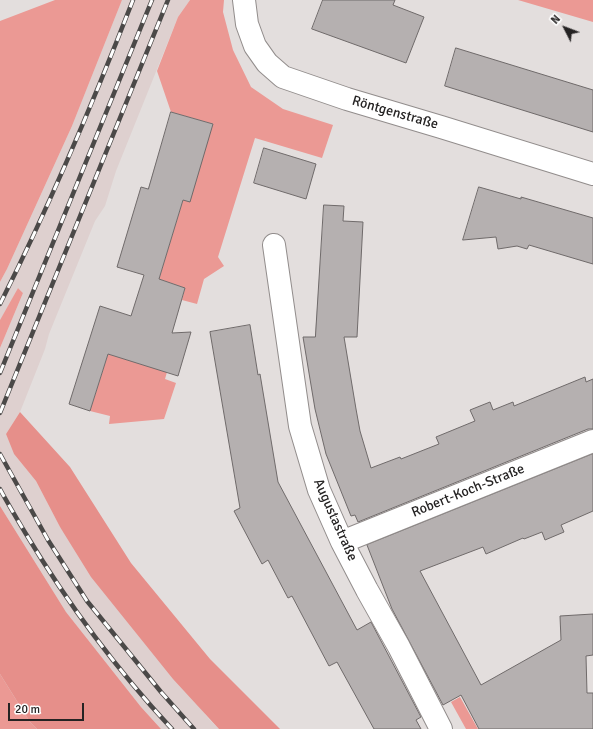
<!DOCTYPE html>
<html>
<head>
<meta charset="utf-8">
<style>
  body { margin:0 }
  #map { position:relative; width:593px; height:729px; overflow:hidden; background:#e3dedd; font-family:Signika,sans-serif }
  canvas { display:block }
  .north { position:absolute; left:545px; top:8px; width:40px; height:40px; -webkit-text-stroke:3px #fff; paint-order:stroke; rotate:312deg; font-size:11px; font-weight:700; line-height:16px; text-align:center; color:#252323 }
  .north::after { content:''; display:block; margin:auto; width:14px; height:18px; background:#252323; clip-path:polygon(50% 0,100% 100%,50% 72%,0 100%) }
  .scale { position:absolute; left:8px; top:703px; width:76px; height:18px; box-sizing:border-box; border:2px solid #252323; border-top:0; padding-left:5px; font-size:12px; line-height:14px; white-space:nowrap; color:#252323; -webkit-text-stroke:3px #fff; paint-order:stroke }
</style>
</head>
<body>
<div id="map">
<canvas width="593" height="729"></canvas>
<div class="north">N</div>
<div class="scale">20 m</div>
</div>
<script>
const context = document.querySelector('canvas').getContext('2d');
context.lineJoin = 'round';
function fillPath(path, color) { context.fillStyle = color; context.fill(path, 'evenodd'); }
function strokePath(path, color, width, dash) { context.strokeStyle = color; context.lineWidth = width; context.lineCap = dash ? 'butt' : 'round'; context.setLineDash(dash || []); context.stroke(path); }
function write(font, color, halo, rows, align = 'center') {
  context.font = font + ' Signika,sans-serif'; context.lineWidth = 3; context.setLineDash([]); context.textBaseline = 'middle'; context.strokeStyle = halo; context.fillStyle = color; for (const [text, x, y, turn = 0] of rows) {
    context.save(); context.translate(x, y); context.rotate((+turn || 0) * Math.PI / 180); context.textAlign = isNaN(turn) ? turn : align; if (halo) context.strokeText(text, 0, 0); context.fillText(text, 0, 0); context.restore();
  }
}
fillPath(new Path2D(`
  M122,0H190L178,17L116,171L105,206L95,221L49,334L45,349L20,412L6,434L14,454L36,481L60,527L209,719L219,729H161L141,707L66,612L0,506V348L23,293L18,288L0,320V282L7,269L72,126Z`), '#ded0cf');
fillPath(new Path2D(`
  M55,0H122L72,126L7,269L0,282V21Z
  M190,0H224L223,12L233,50L251,87L283,109L333,125L322,158L255,138L218,257L224,266L204,279L197,304L182,300L185,288L159,279L183,200L213,124L171,112L157,71L178,17Z
  M518,0H593V22Z
  M18,288L23,293L0,348V320Z
  M108,354L167,372L165,379L176,383L164,419L109,424L110,416L90,411Z
  M0,674L30,722L37,729H0Z
  M460,697L478,729H466L451,702Z`), '#eb9994');
fillPath(new Path2D(`
  M20,412L70,467L131,563L210,659L280,729H219L173,679L91,577L60,527L36,481L14,454L6,434Z
  M0,506L66,612L141,707L161,729H37L30,722L0,674Z`), '#e68f8a');
const building = new Path2D(`
  M323,0H395L393,5L424,17L406,63L312,29Z
  M456,48L593,90V132L445,86Z
  M171,112L213,124L190,202L183,200L159,279L185,288L172,333L191,332L178,376L108,354L90,411L69,404L100,306L131,316L144,275L117,267L141,187L148,189Z
  M264,148L316,164L306,199L254,183Z
  M479,187L521,199V197L593,218V264L529,245L527,249L517,246L498,249L496,237L463,240Z
  M324,205L344,206L343,221L363,222L357,337H344L356,409L360,431L371,468L400,457L401,459L439,444L436,437L475,421L470,410L490,402L493,410L513,402L514,406L585,377L586,382L593,379V429H588L358,522L355,515L351,516L326,454L315,409L303,337H315Z
  M250,325L258,375L260,374L278,482L357,630L371,622L421,717L416,720L421,729H374L337,662L329,666L292,596L288,598L268,560L262,564L234,511L240,508L210,332Z
  M593,454V511L561,525L564,532L545,540L542,532L524,539L523,538L486,554L483,547L420,571L481,685L561,640L560,616L593,614V655L586,656L587,693H593V729H479L461,695L443,705L392,609L367,545Z`);
fillPath(building, '#b5b0b0');
strokePath(building, '#6f6a6a', 1);
const street = new Path2D(`
  M244,0L247,24L255,46L267,63L283,77L347,99L441,127L593,174
  M274,245L300,426L319,490L342,542L367,590L399,647L441,729
  M342,542L593,441`);
strokePath(street, '#928d8c', 24);
strokePath(street, '#fff', 22);
const rail = new Path2D(`
  M0,304C50,205 93,103 133,0
  M0,373L152,0
  M0,413L168,0
  M0,454L48,540L87,601L161,692L194,729
  M0,489C8,504 17,519 26,534C68,604 117,670 172,729`);
strokePath(rail, '#4b4948', 4.5);
strokePath(rail, '#fff', 3, [9]);
write('14px', '#252323', '#fff', [
  ["Röntgenstraße",395,113,16],
  ["Robert-Koch-Straße",468,491,-22],
  ["Augustastraße",335,520,66]
]);
</script>
</body>
</html>
